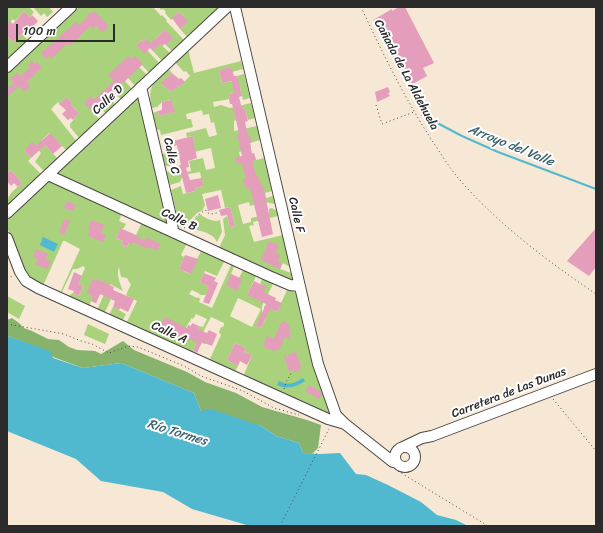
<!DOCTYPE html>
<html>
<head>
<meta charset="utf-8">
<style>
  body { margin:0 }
  #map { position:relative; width:603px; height:533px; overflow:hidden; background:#f6e8d4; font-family:Sriracha,sans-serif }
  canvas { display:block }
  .frame { position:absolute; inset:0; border:8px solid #2b2b2b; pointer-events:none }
  .scale { position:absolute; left:16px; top:24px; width:99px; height:18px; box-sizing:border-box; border:2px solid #2b2b2b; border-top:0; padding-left:5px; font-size:12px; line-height:14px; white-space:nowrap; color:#2b2b2b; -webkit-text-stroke:3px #fff; paint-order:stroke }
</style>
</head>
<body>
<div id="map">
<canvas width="603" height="533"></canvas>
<div class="frame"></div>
<div class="scale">100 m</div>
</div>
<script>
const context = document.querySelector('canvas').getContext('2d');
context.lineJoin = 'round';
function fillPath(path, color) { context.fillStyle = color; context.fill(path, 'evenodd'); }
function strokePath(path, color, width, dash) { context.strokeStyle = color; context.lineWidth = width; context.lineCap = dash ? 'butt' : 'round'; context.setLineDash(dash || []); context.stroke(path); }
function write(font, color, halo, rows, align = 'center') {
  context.font = font + ' Sriracha,sans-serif'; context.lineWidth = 4; context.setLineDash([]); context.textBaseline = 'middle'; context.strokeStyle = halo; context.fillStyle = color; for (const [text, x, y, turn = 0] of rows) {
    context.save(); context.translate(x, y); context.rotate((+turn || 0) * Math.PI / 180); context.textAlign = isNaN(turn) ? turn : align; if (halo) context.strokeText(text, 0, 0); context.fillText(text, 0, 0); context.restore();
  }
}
fillPath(new Path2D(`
  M7,7H29L34,12L30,17L24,11L15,21L13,19L7,25Z
  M33,7H49L53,12L47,17L44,13L41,16Z
  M76,7H153L161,16L162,15L167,20L166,21L185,41L173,52L166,45L165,30L155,39L171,54L163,62L153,51L155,48L146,39L143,42L141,40L137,44V46L144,53L147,50L160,64L150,74L142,65L139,67L148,76L136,87L128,78L125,81L133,90L122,100L116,95L111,100L116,105L106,114L101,108L95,114L100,120L80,139L70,127V124L79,113L71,105L72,103L67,97L59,104L58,102L51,109L77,142L67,151L49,133L41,141L58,159L45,172L35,162L41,153L32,143L24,150L31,158L28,161L42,175L7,207C7,193 13,192 22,183L11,170L7,174V72Z
  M159,7H221L188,38L180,29L187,21L179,12L171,20L165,13L166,12L163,9L161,10Z
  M22,34L29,41L7,61V36L13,42Z
  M188,49L194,73L241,61L243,69L232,72L231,67L219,70L222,83L238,80L237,76L244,74L250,98L243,100L240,88L234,89V93L229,94L230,99L213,102L214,107L221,105L230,108L251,103L255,118L248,120L245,108L234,111L236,120L234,121V131L257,126L260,140L250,143L251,149L239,152L240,157L254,153L256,160L264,158L272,191L265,193L266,198L273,196L275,204L264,202L250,206L249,202L238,205L243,224L251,222V218L269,214V209L272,208L277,211L278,216L253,222L254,225L249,226L254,242L283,235L290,267L283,263L280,269L291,273L293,279L292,281L219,248L225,235L223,219L227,216L230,227L235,226L230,207L225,208L221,190L202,194L205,205L202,211C192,213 191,226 180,227L171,190L181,186L183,194L196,191L195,188L203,186L200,172L183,175L180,182L170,185L166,172L177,170L178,174L191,171L189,161L203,158L206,170L215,168L211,148L177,156L171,166H165L162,154L174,151L175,153L193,149V141H194L193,136L187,137L186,133L206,128L209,137L217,135L214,122L211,123L209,114L203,115L202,110L186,114L187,119H191L193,127L161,135L160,130L156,129L153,113L158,111L159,116L174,112L170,100L162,102L157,107L152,108C147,87 153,82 168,68L172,73L163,82L164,83L163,85L171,92L178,85L179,87L190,76L186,71L184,72L175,62Z
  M137,98L139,99L168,222L165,223L58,174L57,172Z
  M49,181L122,213L119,221L126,224L123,229L120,228L116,238L123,241L121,244L127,247L129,243L132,244L142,222L187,243L181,255L184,257L179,269L190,274L202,249L225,260L217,276L205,271L200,282L209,287L206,295H199L200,294L192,290L189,294L197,298L198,297L200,299L199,302L212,308L232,263L235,264L231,274L239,278L244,268L257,274L247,295L265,287L260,284L263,277L274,282L262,306V316L256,326L261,328L266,318L264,306L277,312L288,288L297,294L330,410L329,412L324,414L243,377L252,355L244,352L246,348L235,343L227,360L238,366L234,373L209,361L221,335L219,332L221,327H223L224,325V323L211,317L200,338L206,343L205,344L202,343L200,346L196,344L192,353L126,324L137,301L126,295L131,284L129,282L127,278L121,277L119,267C116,274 120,284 123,291L110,284L105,295L111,299L104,314L97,310L106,290L101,292L96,303L91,301L89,307L67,297L73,293L79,296L83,286L78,284L85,268L83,266L77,269H73L61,294L60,293L80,249L65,241H63L43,286C21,276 15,247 7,227V219ZM238,298L261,309L252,327L230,316ZM196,314L207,319L203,327L199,326L193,340L186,338L185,339L181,337L189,322H190L191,318L193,319Z
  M200,214C205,218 214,223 220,220L222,232L217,242C212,231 197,231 187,227Z
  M7,296L25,306L19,319L7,312Z
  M113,307L126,314L122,322L109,315Z
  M88,324L109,334L105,344L84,335Z`), '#aad17c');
fillPath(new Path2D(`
  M12,318L19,323L24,328L32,331L48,339L59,340L69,347L77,350L95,351L101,354L123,341L134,350L187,372L205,382L236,393L262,407L307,420L321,425L318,448L312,454L303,453L299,443L276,436L261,426L201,411L194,393L121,363L83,368L53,357L23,342L7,336V320Z`), '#87b36c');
fillPath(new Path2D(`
  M43,237L58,244L54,252L40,245Z
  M7,336L50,351L53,358L83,368L121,363L194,393L201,411L211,409L261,426L276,436L299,443L303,453L320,454L340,453L356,474L366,475L388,485L421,502L437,515L456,520L468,526H250L192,509L163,492L101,481L76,459L7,431Z
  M303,378L305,381C296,387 288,390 277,385L279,381C289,386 295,383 303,378Z`), '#51b9cf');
strokePath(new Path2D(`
  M422,115L462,136L498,152L596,189`), '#51b9cf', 2);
fillPath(new Path2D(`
  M399,7H405L434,63L423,68L427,76L409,86L373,20L392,9V11Z
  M24,11L30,17L32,15L38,21L29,31L27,29L13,42L7,36V25L10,21L13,24Z
  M94,11L109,26L105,30L102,32L96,26L93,29L90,26L70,46L68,43L51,59L49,56L46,59L41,53L76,22L79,25L87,18L86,17L90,12L92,14Z
  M179,12L188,21L180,29L172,18Z
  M165,30L173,38L166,45L165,44L162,46L160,44L153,51L150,48L144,54L137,46V44L141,40L143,42L146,39L151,43Z
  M128,56L131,59L135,56L143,64L114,91L116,94L95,114L84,103L91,96L94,100L114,81L108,75Z
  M32,61L35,64L37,62L42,67L28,81V82L27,83L30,87L24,92L19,86L7,97V89L14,83L10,79L17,73L21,76L30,67L28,65Z
  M231,67L234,76H237L242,96L239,97L242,109L245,108L248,121L245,122L248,136L250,135L251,139L252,142L250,143L252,154L254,153L256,160L252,161L256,176H258L261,185H263L273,234L262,237L250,188L246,189L243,179H246L242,163L237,164L235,158L242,156L237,134L239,133L232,104H230L229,99H230L229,94L234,93L232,81L222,83L219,70Z
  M172,73L179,79L181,78L185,82L179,87L178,86L171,92L161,83Z
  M388,87L390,92L388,93L390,96L377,102L375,92Z
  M67,97L72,103L71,105L79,113L73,120L71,118L68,120L62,114L66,110L59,104Z
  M171,100L175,112L159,116L158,111L162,110V102Z
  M50,133L62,146L53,154L45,145L31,158L24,150L32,142L36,146Z
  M193,136L194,141H193L197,158L188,161L189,167L186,168L190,180L202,178L203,186L195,188L196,191L186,193L179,165H181L177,145L174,146L173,141Z
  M11,170L22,183L18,187L14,183L11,186L7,181V174Z
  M218,195L221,208L208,211L205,199Z
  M67,201L76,205L73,211L64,208Z
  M230,207L235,226L230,227L227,215L221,216L219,210Z
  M64,219L70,221L64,235L59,232Z
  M92,220L104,225L101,233L106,235L103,242L88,236L90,229L88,228Z
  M120,228L136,235V236L145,241L146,237L160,244L157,251L149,247L148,249L133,242L132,245L129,243L127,247L121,244L123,241L116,238Z
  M596,228V267L589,276L567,261Z
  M269,241L279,246L275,253L280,255L278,261L282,263L280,269L261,260Z
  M36,249L48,254L45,259L51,262L47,269L35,264L38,259L33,257Z
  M185,255L198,259L191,274L179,269Z
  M74,272L82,276L78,284L83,286L79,296L73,293L74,291L68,289Z
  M204,273L216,278L214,281L218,283L209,304L203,302L209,287L200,282Z
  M231,274L242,279L237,291L226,285Z
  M93,279L96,281L97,279L114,287L113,290L134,299L128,312L120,308L119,310L113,307L115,301L100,294L96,303L91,301L93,296L87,293Z
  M254,281L266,287L263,292L276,298L275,300L282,303L277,312L270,309L261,328L256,326L266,304L247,295Z
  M165,317L187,328L188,325L191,326L192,323L199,326L198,329L207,333L209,330L217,334L212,346L202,342L197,353L193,351L197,342L186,338V339L173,334L171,339L164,335L165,334L161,332L163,329L159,328Z
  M282,321L287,323L290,327L289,332L291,333L288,339L285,337L279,350L276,349L275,351L263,347L267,336L274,339Z
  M235,343L246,348L244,352L252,355L247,365L240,361L238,366L227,360Z
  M296,352L301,367H300V371L295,372L294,370L289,371L283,354L287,357L290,354Z
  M309,385L321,392L322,394L319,399L305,391Z`), '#e49dba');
const minor = new Path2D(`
  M235,7L318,364L336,415L345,424L393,462L397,463
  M7,67L71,7
  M141,87L172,221L173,232
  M48,175L269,276L290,285L299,286
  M7,213L227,7
  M7,238L20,272L26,281L38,288L328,419L345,424
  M395 457a10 10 0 1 1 20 0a10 10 0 1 1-20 0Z
  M403,447L422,438L432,436L596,374`);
strokePath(minor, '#494744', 12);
strokePath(new Path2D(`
  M361,7C382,52 404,97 431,139C440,152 448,166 459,179C498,224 546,260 596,294
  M376,105L382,124L414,112
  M184,228C194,221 194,216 206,210L208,213L213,214L219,212
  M7,275L14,278
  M7,324L64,334L81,341L92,344L109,353L128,346L138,347L184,366L201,376L243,391L274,408L299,415
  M284,389L286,382L292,372
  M553,399L596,451
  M398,471L488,526
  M280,526L329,429`), '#494744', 1, [1, 3]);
strokePath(minor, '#fff', 10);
write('12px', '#2b2b2b', '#fff', [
  ["Cañada de La Aldehuela",406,75,62],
  ["Calle D",108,100,-43],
  ["Calle C",171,156,77],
  ["Calle F",296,215,77],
  ["Calle B",179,220,25],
  ["Calle A",169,333,24],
  ["Carretera de Las Dunas",509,393,-21]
]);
write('italic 13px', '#3a646d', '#fff', [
  ["Arroyo del Valle",511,146,22],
  ["Río Tormes",177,433,17]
]);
</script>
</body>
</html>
